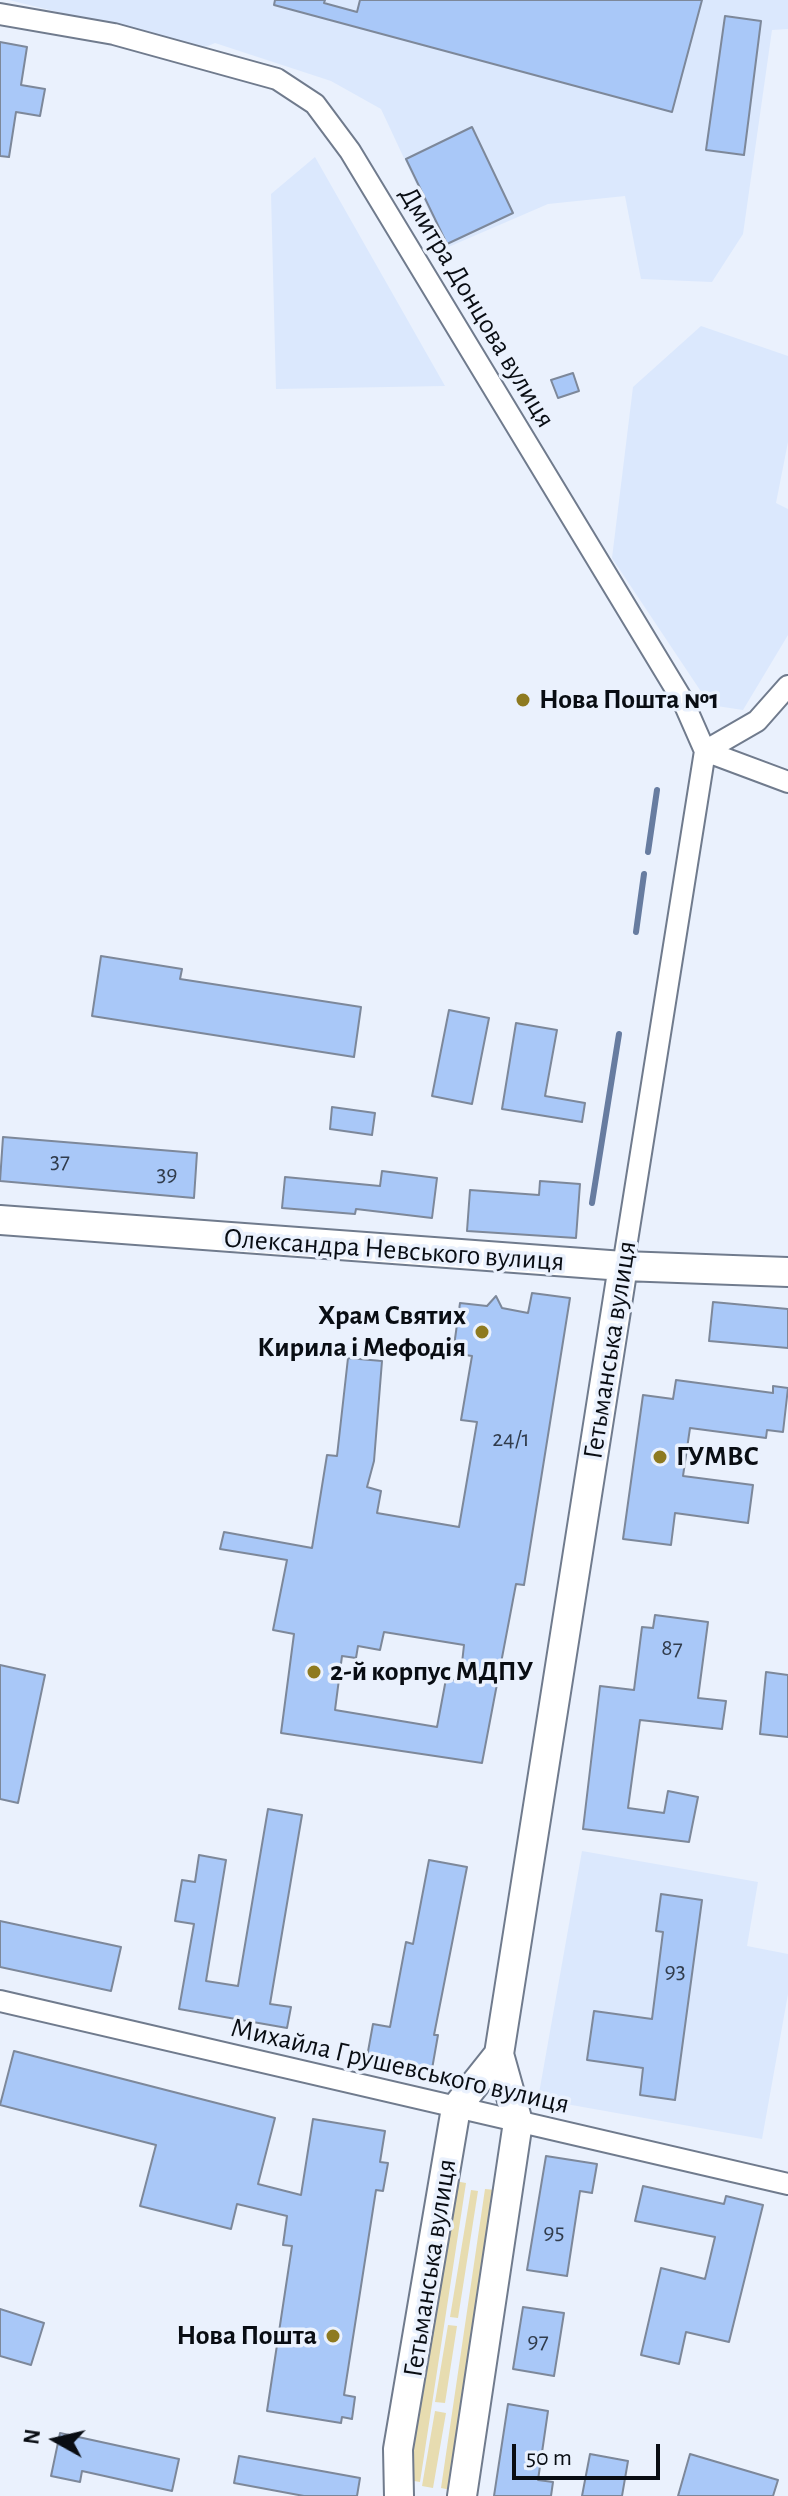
<!DOCTYPE html>
<html>
<head>
<meta charset="utf-8">
<style>
  body { margin:0 }
  #map { position:relative; width:788px; height:2496px; overflow:hidden; background:#eaf1fd; font-family:"Alegreya Sans",sans-serif }
  canvas { display:block }
  .north { position:absolute; left:16px; top:2400px; width:80px; height:80px; -webkit-text-stroke:6px #eaf1fd; paint-order:stroke; rotate:278deg; font-size:22px; font-weight:700; line-height:32px; text-align:center; color:#090d13 }
  .north::after { content:''; display:block; margin:auto; width:28px; height:36px; background:#090d13; clip-path:polygon(50% 0,100% 100%,50% 72%,0 100%) }
  .scale { position:absolute; left:512px; top:2444px; width:148px; height:36px; box-sizing:border-box; border:4px solid #090d13; border-top:0; padding-left:10px; font-size:24px; line-height:28px; white-space:nowrap; color:#090d13; -webkit-text-stroke:6px #eaf1fd; paint-order:stroke }
</style>
</head>
<body>
<div id="map">
<canvas width="788" height="2496"></canvas>
<div class="north">N</div>
<div class="scale">50 m</div>
</div>
<script>
const context = document.querySelector('canvas').getContext('2d');
context.lineJoin = 'round';
function fillPath(path, color) { context.fillStyle = color; context.fill(path, 'evenodd'); }
function strokePath(path, color, width, dash) { context.strokeStyle = color; context.lineWidth = width; context.lineCap = dash ? 'butt' : 'round'; context.setLineDash(dash || []); context.stroke(path); }
function write(font, color, halo, rows, align = 'center') {
  context.font = font + ' "Alegreya Sans",sans-serif'; context.lineWidth = 7; context.setLineDash([]); context.textBaseline = 'middle'; context.strokeStyle = halo; context.fillStyle = color; for (const [text, x, y, turn = 0] of rows) {
    context.save(); context.translate(x, y); context.rotate((+turn || 0) * Math.PI / 180); context.textAlign = isNaN(turn) ? turn : align; if (halo) context.strokeText(text, 0, 0); context.fillText(text, 0, 0); context.restore();
  }
}
fillPath(new Path2D(`
  M9,0H788V29L772,30L743,234L712,282L641,279L625,196L548,204L446,248L381,109L331,81L215,43L203,48Z
  M315,157L445,386L276,389L271,194Z
  M701,326L788,356V442L776,503L788,509V635L743,710L710,705L612,558L633,387Z
  M582,1851L758,1882L747,1946L788,1954V1994L762,2139L538,2099Z`), '#dbe8fd');
fillPath(new Path2D(`
  M455,2181L466,2183L420,2482L408,2480Z
  M485,2189L495,2190L451,2490L441,2488Z
  M471,2190L478,2191L458,2318L450,2317Z
  M448,2325L457,2326L445,2403L435,2402Z
  M435,2411L446,2413L433,2488L422,2486Z`), '#e7dcb0');
strokePath(new Path2D(`
  M648,852L657,790
  M636,932L644,874
  M592,1203L619,1034`), '#677ca0', 6);
const building = new Path2D(`
  M275,0H325L324,3L357,12L360,0H702L672,112L274,5Z
  M725,16L761,21L744,155L706,150Z
  M0,42L27,47L21,85L45,89L40,116L16,112L9,157L0,156Z
  M472,127L513,213L447,244L406,159Z
  M573,373L579,391L558,398L551,380Z
  M101,956L182,969L180,979L361,1007L354,1057L92,1016Z
  M449,1010L489,1018L472,1104L432,1096Z
  M516,1023L557,1030L545,1096L585,1103L582,1122L502,1109Z
  M332,1107L375,1113L372,1135L330,1129Z
  M3,1137L197,1153L194,1198L0,1181Z
  M382,1171L437,1178L432,1218L356,1209L355,1214L282,1208L285,1177L380,1186Z
  M540,1181L580,1184L576,1238L467,1231L470,1190L539,1195Z
  M532,1293L570,1298L524,1585L516,1584L482,1763L281,1733L294,1634L273,1630L287,1560L220,1549L224,1532L312,1548L327,1455L337,1456L348,1358L382,1361L374,1461L367,1487L381,1491L377,1513L459,1527L477,1422L461,1420L472,1356L453,1353L460,1303L487,1306L496,1296L502,1308L528,1313ZM384,1632L464,1645L460,1681L446,1679L437,1727L335,1710L342,1656L356,1658L358,1646L380,1650Z
  M713,1302L788,1309V1348L709,1341Z
  M676,1380L773,1393V1386L788,1388L783,1432L767,1430L766,1438L690,1428L683,1476L753,1485L748,1523L675,1513L671,1545L623,1539L643,1395L673,1399Z
  M655,1615L708,1622L698,1698L726,1701L722,1729L640,1720L628,1808L664,1813L668,1791L698,1797L689,1842L583,1829L600,1686L634,1690L642,1627L653,1628Z
  M0,1665L45,1675L18,1803L0,1799Z
  M766,1672L788,1675V1737L760,1734Z
  M268,1809L302,1815L270,2004L291,2007L287,2028L179,2009L194,1924L175,1921L182,1880L195,1882L199,1855L226,1860L206,1981L238,1986Z
  M429,1860L467,1867L434,2035H438L432,2069L367,2057L373,2024L390,2027L406,1942L413,1944Z
  M661,1894L702,1900L675,2100L640,2095L643,2068L587,2060L594,2011L652,2019L663,1932L656,1931Z
  M0,1921L121,1947L111,1991L0,1967Z
  M14,2051L275,2118L258,2184L301,2195L313,2119L385,2131L380,2162L388,2163L383,2191L376,2190L344,2395L355,2397L352,2419L342,2417L341,2423L267,2411L292,2246L283,2245L287,2216L237,2204L231,2229L140,2206L156,2145L0,2105Z
  M546,2156L597,2164L592,2193L580,2191L567,2276L527,2270Z
  M643,2186L724,2204L726,2196L763,2205L729,2342L686,2332L679,2364L641,2355L661,2268L705,2279L715,2237L635,2221Z
  M523,2307L564,2313L554,2376L513,2369Z
  M0,2309L44,2323L31,2365L0,2356Z
  M508,2404L548,2411L538,2480L553,2482L551,2496H494Z
  M60,2433L179,2459L172,2491L82,2471L80,2482L51,2476Z
  M590,2454L628,2461L622,2496H582Z
  M690,2454L778,2480L773,2496H678Z
  M239,2456L360,2478L357,2496H304L234,2483Z`);
fillPath(building, '#a9c8f8');
strokePath(building, '#7d889a', 2);
const street = new Path2D(`
  M0,14L114,34L277,79L315,104L350,151L683,701L705,751L788,782
  M623,1266L705,751L757,721L788,686
  M0,2001L788,2184`);
const secondary = new Path2D(`
  M0,1220L623,1266L788,1272
  M399,2496L398,2449L456,2108L499,2054
  M462,2496L518,2122L499,2054L623,1266`);
strokePath(street, '#707b8d', 24);
strokePath(secondary, '#707b8d', 32);
strokePath(street, '#fff', 20);
strokePath(secondary, '#fff', 28);
for (const [x, y, r, color] of [
  [523,700,8,"#8e7a20"],
  [482,1332,8,"#8e7a20"],
  [660,1457,8,"#8e7a20"],
  [314,1672,8,"#8e7a20"],
  [333,2336,8,"#8e7a20"]
]) { const dot = new Path2D(); dot.arc(x, y, r, 0, 2 * Math.PI); context.fillStyle = color; context.fill(dot); strokePath(dot, '#eaf1fd', 3); }
write('24px', '#313c4c', null, [
  ["37",60,1161],
  ["39",167,1174],
  ["24/1",511,1439],
  ["87",672,1648],
  ["93",675,1971],
  ["95",554,2232],
  ["97",538,2341]
]);
write('28px', '#090d13', '#eaf1fd', [
  ["Дмитра Донцова вулиця",477,307,59],
  ["Олександра Невського вулиця",394,1250,4],
  ["Гетьманська вулиця",610,1350,-81],
  ["Михайла Грушевського вулиця",400,2066,13],
  ["Гетьманська вулиця",430,2268,-81]
]);
write('bold 28px', '#090d13', '#eaf1fd', [
  ["Нова Пошта №1",539,700],
  ["Храм Святих",466,1316,"right"],
  ["Кирила і Мефодія",466,1348,"right"],
  ["ГУМВС",676,1457],
  ["2-й корпус МДПУ",330,1672],
  ["Нова Пошта",317,2336,"right"]
], 'left');
</script>
</body>
</html>
